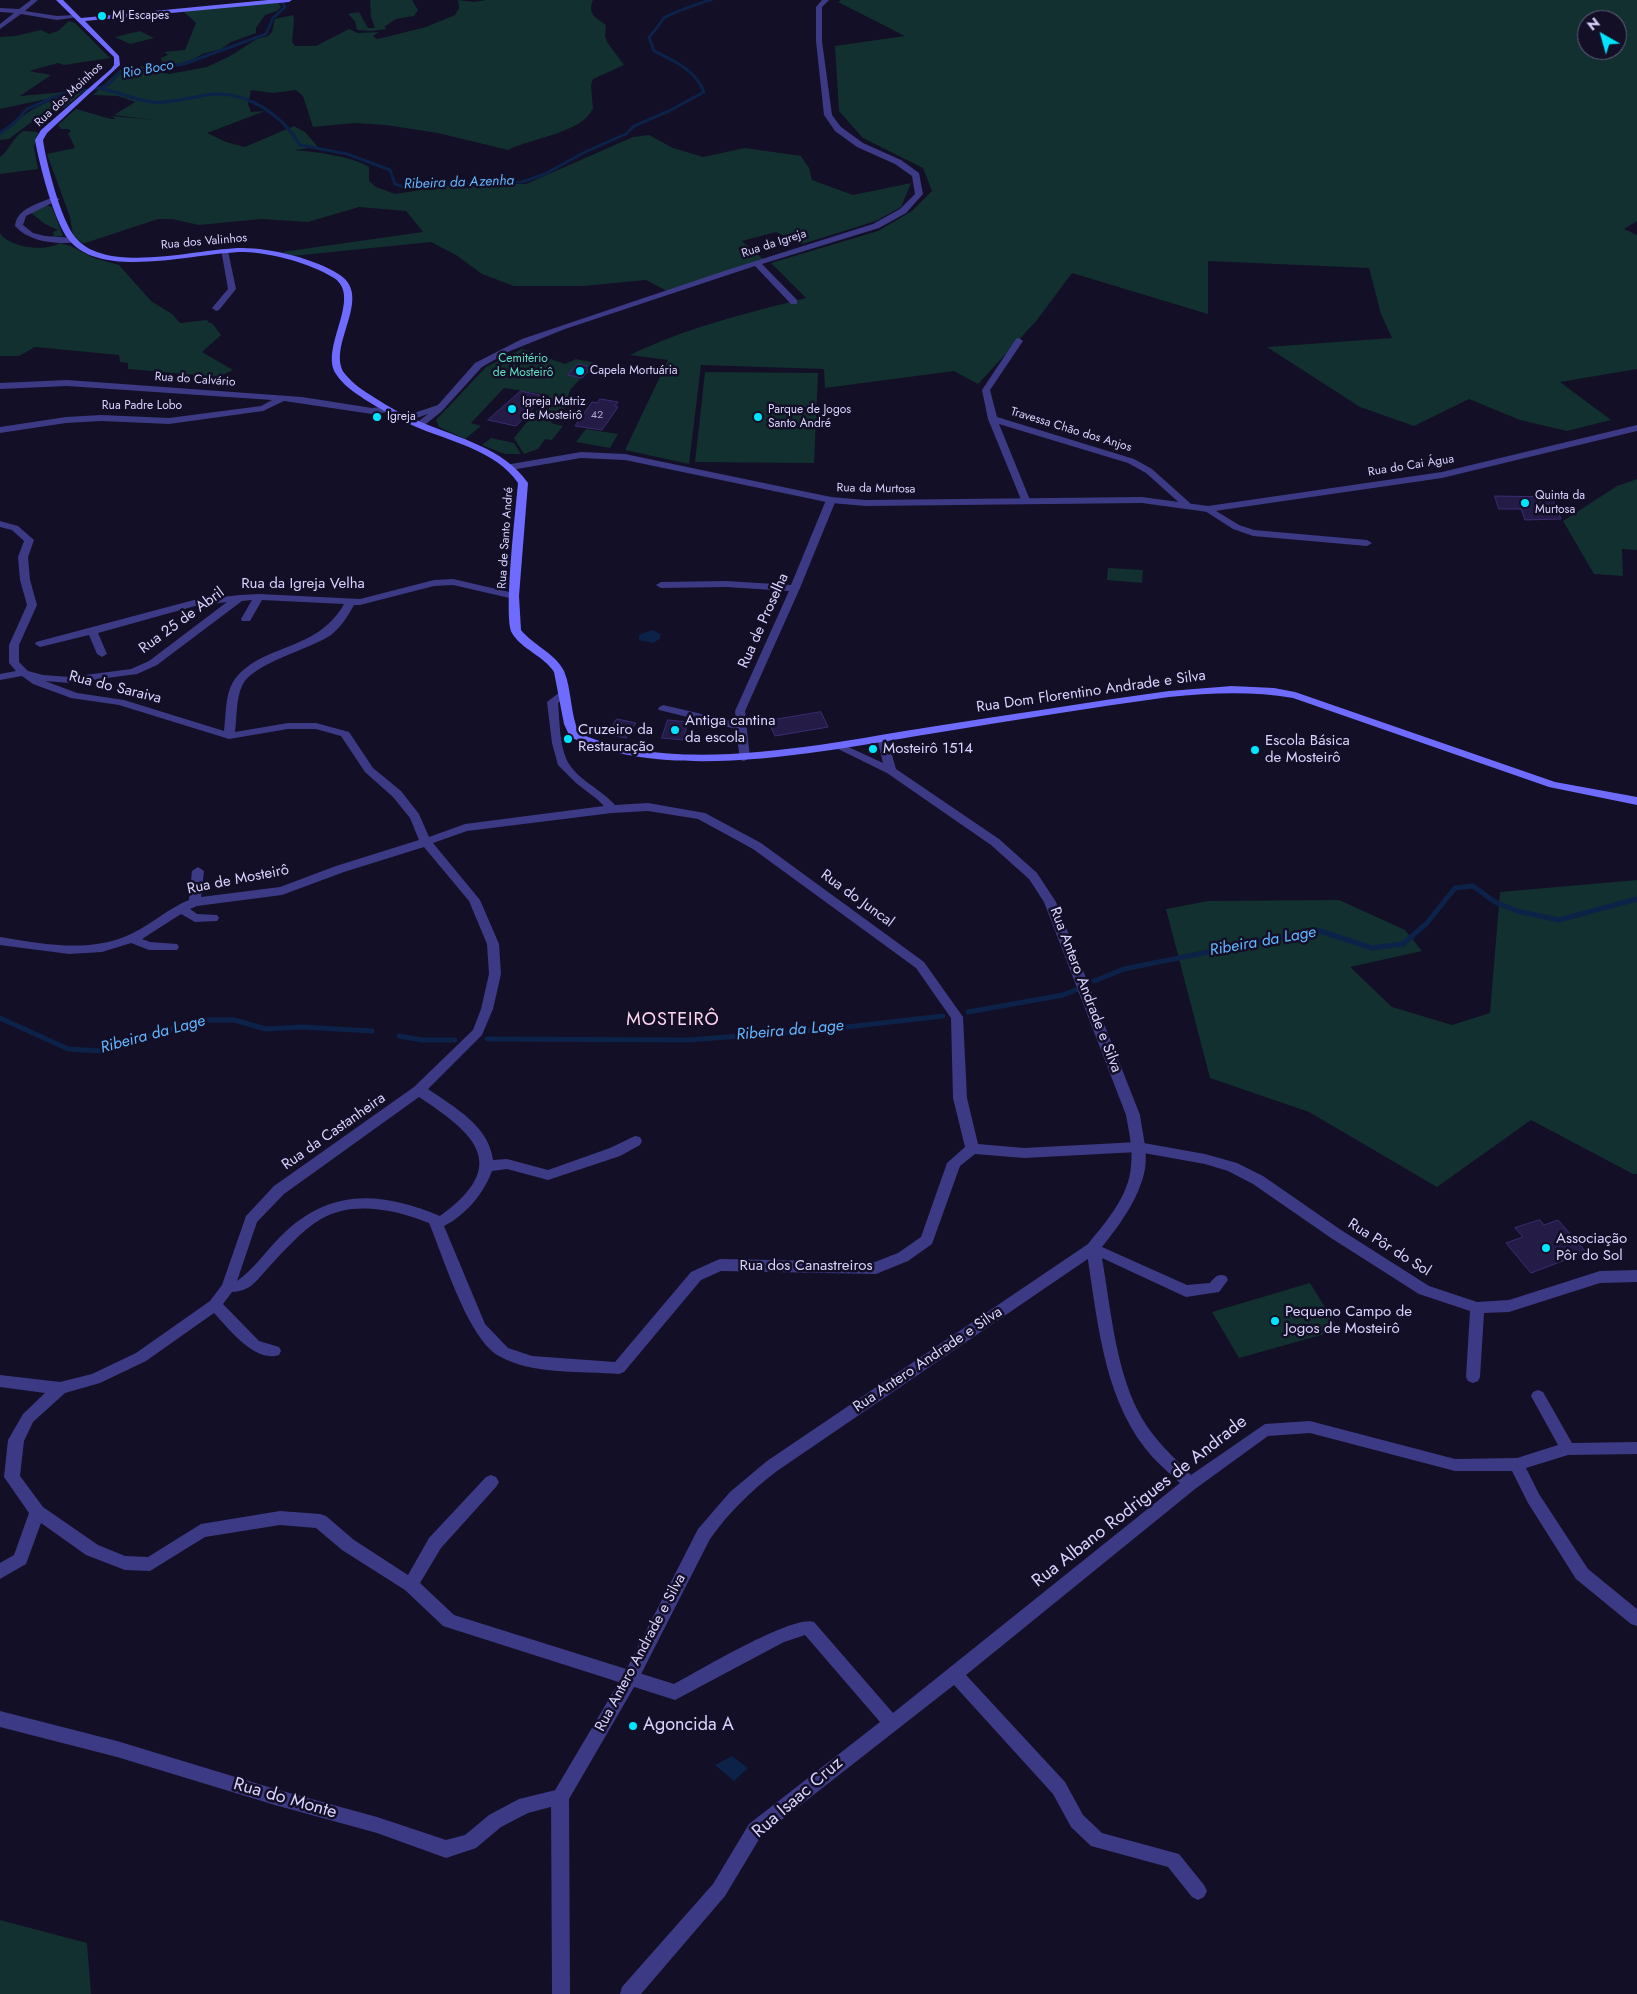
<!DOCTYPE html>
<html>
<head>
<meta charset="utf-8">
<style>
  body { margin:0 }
  #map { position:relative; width:1637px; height:1994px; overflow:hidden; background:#130f26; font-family:Jost,sans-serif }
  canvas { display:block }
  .north { position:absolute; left:1577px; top:10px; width:50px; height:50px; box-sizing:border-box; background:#130f26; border:1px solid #625e7d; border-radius:50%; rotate:322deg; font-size:14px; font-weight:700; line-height:20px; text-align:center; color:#d9d4ff }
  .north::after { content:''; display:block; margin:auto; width:18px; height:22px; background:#00e5ff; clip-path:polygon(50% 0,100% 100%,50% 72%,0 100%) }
</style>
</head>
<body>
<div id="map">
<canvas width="1637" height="1994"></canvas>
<div class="north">N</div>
</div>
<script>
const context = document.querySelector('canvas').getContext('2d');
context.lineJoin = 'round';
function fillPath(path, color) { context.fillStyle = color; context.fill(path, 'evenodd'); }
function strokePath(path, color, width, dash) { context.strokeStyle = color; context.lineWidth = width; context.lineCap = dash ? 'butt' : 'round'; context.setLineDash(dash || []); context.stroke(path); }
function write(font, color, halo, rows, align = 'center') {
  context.font = font + ' Jost,sans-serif'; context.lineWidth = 5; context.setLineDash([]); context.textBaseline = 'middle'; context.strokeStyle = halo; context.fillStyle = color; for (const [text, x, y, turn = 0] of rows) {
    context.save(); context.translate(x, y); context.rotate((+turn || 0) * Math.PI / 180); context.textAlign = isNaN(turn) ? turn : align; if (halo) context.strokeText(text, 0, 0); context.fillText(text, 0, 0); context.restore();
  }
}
fillPath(new Path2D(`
  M370,0H412L418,10L414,16L396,19L384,27L387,29L371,31L357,30L355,21L348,14L359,12L368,28H375L371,17Z
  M458,0L474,2L486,0H593C587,14 596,18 606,25L605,36L607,42L624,65L593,79L591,85L593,108C583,133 531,138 508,150L438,133L386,125L354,123L313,127L303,96L296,90L273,93L251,90L248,104L251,112L265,111L207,133L226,142L245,147L294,126L305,132L318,147L294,150C315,152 352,156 369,167V181L376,187L395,194L458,184H526L633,137L649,135L673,148L703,157L745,148L801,156L809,168L812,180L853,195L911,183L901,207L876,221L802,244L776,232L742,241L763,259L667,291L646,280L583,286H514L482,274L456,255L431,242L292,256L282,252L423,232L406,211L359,207L308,222L261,219L199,225L172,219H158L85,243H82L73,235L70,217L47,154L75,148L68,133L71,132L69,129H61L58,125L76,109L111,119H116L111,116L155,120L114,115L135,102L118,96L93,95L120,70L137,69L141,66L169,74L207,67L230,56L257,39L268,36L272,32L275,19L293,15L294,20L292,42L295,46H316L349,29L358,33L379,32L373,36L377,39L382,38L426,27L455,15L459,8Z
  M841,0H1637V221L1624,229L1637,235V369L1560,382L1611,420L1567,431L1520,420L1469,399L1414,426L1360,407L1267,347L1392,338L1381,314L1369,268L1208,261V314L1072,273L1037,320L978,384L954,371L825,388L824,369L701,365L689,464L625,450L668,360L630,355C686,328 746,313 806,298L771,263L878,231L912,211L932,191L923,168L863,138L839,111L835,46L905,36L838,2ZM1587,20H1617V50H1587Z
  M278,2L281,7L277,11L265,15L256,28V33L231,42L221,49L202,54L194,59L169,67L163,66L161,58L168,55L164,52L185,50L196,23L182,10Z
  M69,21L75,23L110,58L64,65L58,63L29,71L51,75L20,96L65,92L51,98L0,109V37L15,36L41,30L49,34L58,31Z
  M140,31L154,38L130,44L115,37Z
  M83,92L65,107L33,121L9,139L0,140V135C24,112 49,97 83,92Z
  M23,131L38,132L34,147L38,169L0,174V157C10,149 12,139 23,131Z
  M46,205L52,207L63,236L50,237L54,236L53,232L58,230L45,224L31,213Z
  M0,233C10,248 45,252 60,243L71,246L94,258L119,265L151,301L172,314L180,323L207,320L209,323H212L221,335L202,352L233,370L218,377L128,369V363L120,362L119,355L35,347L19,356H0Z
  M522,349L565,364L576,359L595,363L592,367L578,364L568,375L581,378L570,390L565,407L551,423L563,426L552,440L545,439L538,449L524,454L514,438L549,395L504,388L471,423L481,426L465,439L439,427L436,420L486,367Z
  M705,372L818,373L814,463L695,462Z
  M586,429L618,434L610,448L576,442Z
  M491,438L514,443L521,454H505L482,445Z
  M1637,479V550L1622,549L1623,576L1594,574L1563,521L1617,486Z
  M1108,568L1143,570L1142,583L1107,580Z
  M1637,880V1174H1633L1531,1120L1437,1187L1309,1112L1210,1078L1166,909L1208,901L1339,900L1405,930L1422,951L1350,967L1392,1007L1452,1025L1490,1013L1500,892Z
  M1310,1283L1339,1330L1239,1358L1212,1312Z
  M0,1920L87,1943L91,1994H0Z`), '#12302f');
fillPath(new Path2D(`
  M652,630L660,634V639L653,643L639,640V635Z
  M732,1756L748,1768L734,1781L715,1765Z`), '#0c2248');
strokePath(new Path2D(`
  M100,88C118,92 134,100 152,102C173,104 194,96 214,94C249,92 283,116 300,145L347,154L390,170L395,184L404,187L436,183L522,182L545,174L585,152L626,134L634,126L669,111L704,92C696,70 674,61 654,51L649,37C655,31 659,25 663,19C666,15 705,1 711,0
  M0,133L14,123L27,109L62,94L100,88L109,84L119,73L184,64L266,34L273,18L285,7L281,0`), '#0c2248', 3);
strokePath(new Path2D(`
  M1094,981L1124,969L1317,930L1372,948L1403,944L1427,923L1455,888L1473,886L1495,902L1517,911L1559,920L1637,899
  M968,1012L1063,995L1078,989
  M0,1018L68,1049L102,1051L199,1020H234L266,1029L301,1027L372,1031
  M399,1036L422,1040H455
  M487,1039L689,1040L829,1029L943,1016`), '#0c2248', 5);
const building = new Path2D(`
  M578,364L592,367L582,378L568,375Z
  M521,391L540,395L532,403L537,404L516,426L488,420Z
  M600,399L618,402L615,406L618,407L602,430L575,426L592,402L597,403Z
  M1495,496L1552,497L1561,519L1525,520L1521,509H1499Z
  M821,712L828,727L775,736L768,721Z
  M617,719L636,723L626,738L607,734Z
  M668,720L688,722L683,740L662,738Z
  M1540,1220L1544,1225L1558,1220L1586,1252L1531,1273L1506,1243L1523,1237L1515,1228Z`);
fillPath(building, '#241b47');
strokePath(building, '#3b2d73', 1);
fillPath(new Path2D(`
  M31,0H38L25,11L57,16L75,15L78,17L57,20L21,14L0,29V24L14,13L0,12V8L19,9Z
  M822,0H829L822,7V41L832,115L841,127L863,143L901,160L919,173L923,194L906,213L879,228L762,264L797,300V304H791L755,266L565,329L510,351L482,367L441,412L422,427L414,425L428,414L408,421H402V417L438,405L475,363L522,339L724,271L873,224L900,209L915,194L912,176L895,164L857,147L835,131L824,115L816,41V7Z
  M53,197L60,199L26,216L23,225L33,233L45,236L74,238L78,240L77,242C57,245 29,242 15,226C17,208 38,204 53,197Z
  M221,249L228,251L236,289L219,310L216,311L212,308L228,289Z
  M1019,338L1023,341L990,390L997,417L1134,459L1152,469L1190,503V507H1184L1146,473L1128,463L999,424L1030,500L1025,503L1022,502L988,419L982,390L1016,339Z
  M67,380L302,397L372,408L388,406L393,409L388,412L372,414L284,401L263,411L169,424L101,421L66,423L0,433V427L66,417L101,415L169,418L261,406L272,400L67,386L0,389V383Z
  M831,497L836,500L800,588L745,711L750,758L744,761L740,760L736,729L659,710L658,708L663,705L736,722L735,711L789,591L726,587L661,588L656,585L661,582L726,581L791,585L826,500Z
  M1208,506L1239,525L1254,530L1367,540L1372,543L1367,546L1253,536L1233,529L1205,511V507Z
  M0,521L18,526L34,540L28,557L30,580L37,605L19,645V662L28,671L43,675L70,677L131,669L149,661L227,602L195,606L98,633L107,654L102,657L97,654L89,635L40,647L35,644L36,642L194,600L240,595L259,594L360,599L434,580L453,579L518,594V598L514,599L453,585L434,586L360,605H354C348,616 341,627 331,635C309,650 252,663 242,686C236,699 237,717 235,732L288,723H316L349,732L373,768L401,791L419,814L429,837L465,824L604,806L598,800L576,783L558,765L552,743L547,702L560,692H568L569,694L558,703C560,722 559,747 569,764C580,781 602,790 615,805L648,803L705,813L761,843L924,962L963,1017L967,1098L978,1144L1024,1148L1138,1142L1205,1154L1237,1163L1263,1176L1341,1230L1429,1286L1477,1302L1509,1300L1600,1271L1637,1270V1282L1600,1283L1509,1312L1484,1313L1480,1377L1478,1381L1473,1383L1468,1381L1466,1377L1470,1311L1419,1294L1331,1238L1253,1184L1228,1171L1205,1164L1138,1152L1024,1158L975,1154L960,1166L932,1244L908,1261L876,1274L721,1271L701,1280L624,1372L619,1374C583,1371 531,1375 499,1356C468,1339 443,1256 429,1223C397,1210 353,1200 321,1219C301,1231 284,1251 268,1268C256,1281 251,1291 232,1292L223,1304L259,1341L279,1347L281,1351L279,1355C255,1363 229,1329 214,1313L146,1361L100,1383L65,1393L33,1422L24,1441L20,1476L43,1507L98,1545L125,1556L148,1557L201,1524L280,1511L320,1514L326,1516L354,1540L408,1575L429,1538L486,1477L491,1475L496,1477L499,1482L496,1487L441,1548L420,1583L454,1615L674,1684C697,1672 793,1614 814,1622L893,1713L1180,1483C1168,1472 1155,1461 1145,1448C1102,1393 1097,1314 1086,1248L1088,1244L1093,1243L1187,1285L1210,1283C1215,1277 1218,1273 1226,1276L1228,1280L1219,1292L1186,1297L1102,1258C1111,1310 1116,1375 1143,1420C1156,1442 1174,1457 1191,1475L1265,1424L1310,1421L1455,1459L1517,1458L1558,1445L1531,1396L1533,1392L1538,1390L1543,1392L1572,1443L1637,1442V1454L1568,1455L1526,1468L1539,1494L1588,1569L1637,1609V1626L1631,1624L1576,1579L1528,1503L1512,1471H1455L1310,1433L1268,1436L1195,1489L966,1675L1065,1782L1083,1815L1102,1833L1179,1854L1204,1885L1207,1891L1204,1897L1198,1900L1192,1897L1168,1867L1091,1846L1071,1827L1053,1794L954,1685L761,1836L725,1896L641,1994H620L622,1987L713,1884L749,1824L880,1722L805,1635L784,1642L675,1700L443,1626L405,1590L342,1550L316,1528L280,1525L205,1537L150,1571L125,1570L86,1555L41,1523L26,1564L0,1579V1563L14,1555L29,1513L4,1477L8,1440L23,1414L45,1393L0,1387V1375L60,1382L92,1374L136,1353L210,1301L222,1285L246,1216L274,1186L414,1087L473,1030L481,1009L489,974L487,944L469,901L424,847L344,872L282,895L197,906L190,909L197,914L217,915L219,918L217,921L195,922L181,914L142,939L150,942L177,944L179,947L177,950H149L131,943L102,952L69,954L0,945V937C44,944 91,954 133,933C153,923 169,908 189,900L192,871L198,867L204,871L201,897L280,887L336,866L419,840L410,818L393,797L365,772L341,736L316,729H288L229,739L119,705L71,698L33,684L22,676L0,680V674L16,671L9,663V645L27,605L20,580L18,557L24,541L12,530L0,527ZM252,600L241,619L242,621H250L262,600L344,604C317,653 259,643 233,682C225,695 226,716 224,731L124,700L77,693L45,681L70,683L137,674L157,665L242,601ZM648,811L698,819L753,849L916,968L951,1018L953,1098L965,1147L947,1163L921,1237L898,1253L875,1262L720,1259L715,1261L691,1272L615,1362L532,1356L508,1348L485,1324L444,1226C466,1215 484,1193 492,1171L507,1169L548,1180L620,1156L640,1145L642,1141L640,1137L635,1136L610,1148L548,1170L507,1159L493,1160C489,1126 454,1107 428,1089L482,1035L493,1009L501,974L499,944L480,900L433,843L467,831L612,813ZM419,1097C475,1134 511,1165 440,1216C379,1191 329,1188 280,1237C266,1251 253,1270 237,1281L257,1222L284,1194Z
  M0,1711L117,1741L275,1789L377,1817L446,1840L465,1835L489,1815L519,1799L560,1789L566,1791L569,1797L566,1803L528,1813L501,1827L476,1848L446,1858L377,1833L275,1805L117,1757L0,1727Z`), '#3d3a85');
fillPath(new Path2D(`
  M1637,425V431L1442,478L1208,512L1142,503L866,506L831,503L625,460L581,458L511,470L506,467L511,464L581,452L625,454L831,497L866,500L1142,497L1208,506L1442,472Z
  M882,735L887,738L896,769L999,839L1037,873L1056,902L1140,1115C1142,1132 1148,1151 1145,1169C1139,1200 1118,1227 1098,1252L777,1471C751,1491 729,1512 710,1539L637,1682L569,1799L570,1994H552L551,1797L625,1672L698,1529L730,1492L767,1461L1088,1244C1106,1222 1129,1196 1131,1166C1133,1149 1129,1132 1126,1115L1044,902L1029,879L991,845L887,773L832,746L834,744H842L883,763L877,738Z`), '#3d3a85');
fillPath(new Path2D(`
  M56,0H63L81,18L268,0H292L289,2L85,21L119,56L120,65L47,133L43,140C46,162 61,220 75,237C106,276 199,248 242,248C271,248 316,259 340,275C374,298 325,347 345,374C353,384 364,391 375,398C389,407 405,416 421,422C458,438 504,448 528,483L519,596L521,630C533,645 556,654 564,671C572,690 570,714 579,733C675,777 828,743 930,727C1009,715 1089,702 1169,691L1232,686L1274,688L1295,692L1555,782L1637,797V805L1549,787L1293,698C1251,691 1211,693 1169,697C1089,708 1009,721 929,734C823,751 672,784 570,737L564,724L554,672C544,656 521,649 512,633C503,617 516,507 518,483C496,450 448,441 414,426C396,418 380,409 364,399C354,392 343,385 336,374C319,348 363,297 334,278C309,263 273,253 244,252C197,252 102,281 69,240C54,222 39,163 35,140L41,130L111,69L114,65V57Z`), '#6f6bff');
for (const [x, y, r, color] of [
  [102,16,5,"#00e5ff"],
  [580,371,5,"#00e5ff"],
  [512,409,5,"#00e5ff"],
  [377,417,5,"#00e5ff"],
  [758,417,5,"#00e5ff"],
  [1525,503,5,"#00e5ff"],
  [675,730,5,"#00e5ff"],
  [568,739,5,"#00e5ff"],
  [873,749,5,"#00e5ff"],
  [1255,750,5,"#00e5ff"],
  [1546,1248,5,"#00e5ff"],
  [1275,1321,5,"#00e5ff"],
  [633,1726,5,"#00e5ff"]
]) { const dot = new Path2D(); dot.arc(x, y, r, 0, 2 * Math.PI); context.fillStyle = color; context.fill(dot); strokePath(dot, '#130f26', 2); }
write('11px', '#aca6d1', null, [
  ["42",597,415]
]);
write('12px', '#d9d4ff', '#130f26', [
  ["MJ Escapes",112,16],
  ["Capela Mortuária",590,371],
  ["Igreja Matriz",522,402],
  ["de Mosteirô",522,416],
  ["Parque de Jogos",768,410],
  ["Santo André",768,424],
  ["Igreja",387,417],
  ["Quinta da",1535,496],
  ["Murtosa",1535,510]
], 'left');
write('12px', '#d9d4ff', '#130f26', [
  ["Rua dos Moinhos",69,95,-43],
  ["Rua dos Valinhos",204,242,-5],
  ["Rua da Igreja",774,244,-18],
  ["Rua do Calvário",195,380,4],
  ["Rua Padre Lobo",142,406],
  ["Travessa Chão dos Anjos",1071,430,17],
  ["Rua do Cai Água",1411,466,-9],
  ["Rua da Murtosa",876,489,1],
  ["Rua de Santo André",506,538,-86]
]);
write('12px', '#5fe0c0', '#130f26', [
  ["Cemitério",523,359],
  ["de Mosteirô",523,373]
]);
write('italic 14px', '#62b6ff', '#130f26', [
  ["Rio Boco",148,70,-10],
  ["Ribeira da Azenha",459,183,-2]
]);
write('15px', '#d9d4ff', '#130f26', [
  ["Rua da Igreja Velha",303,584],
  ["Rua 25 de Abril",182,621,-36],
  ["Rua de Proselha",764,621,-66],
  ["Rua do Saraiva",115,688,14],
  ["Rua Dom Florentino Andrade e Silva",1091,692,-8],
  ["Rua de Mosteirô",238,880,-11],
  ["Rua do Juncal",857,899,36],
  ["Rua Antero Andrade e Silva",1085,990,69],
  ["Rua da Castanheira",334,1132,-35],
  ["Rua Pôr do Sol",1389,1248,32],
  ["Rua dos Canastreiros",806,1266],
  ["Rua Antero Andrade e Silva",928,1360,-34],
  ["Rua Antero Andrade e Silva",641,1653,-62]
]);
write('15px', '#d9d4ff', '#130f26', [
  ["Antiga cantina",685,721],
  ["da escola",685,738],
  ["Cruzeiro da",578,730],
  ["Restauração",578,747],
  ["Escola Básica",1265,741],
  ["de Mosteirô",1265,758],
  ["Mosteirô 1514",883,749],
  ["Associação",1556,1239],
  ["Pôr do Sol",1556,1256],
  ["Pequeno Campo de",1285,1312],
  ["Jogos de Mosteirô",1285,1329]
], 'left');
write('italic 16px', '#62b6ff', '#130f26', [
  ["Ribeira da Lage",1263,942,-10],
  ["Ribeira da Lage",790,1031,-5],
  ["Ribeira da Lage",153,1035,-15]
]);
context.letterSpacing = '1px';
write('18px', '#ffd6f0', '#130f26', [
  ["MOSTEIRÔ",673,1021]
]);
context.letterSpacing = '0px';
write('18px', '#d9d4ff', '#130f26', [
  ["Rua Albano Rodrigues de Andrade",1140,1502,-38],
  ["Rua Isaac Cruz",798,1798,-41],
  ["Rua do Monte",285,1799,16]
]);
write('18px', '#d9d4ff', '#130f26', [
  ["Agoncida A",643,1726]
], 'left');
</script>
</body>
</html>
